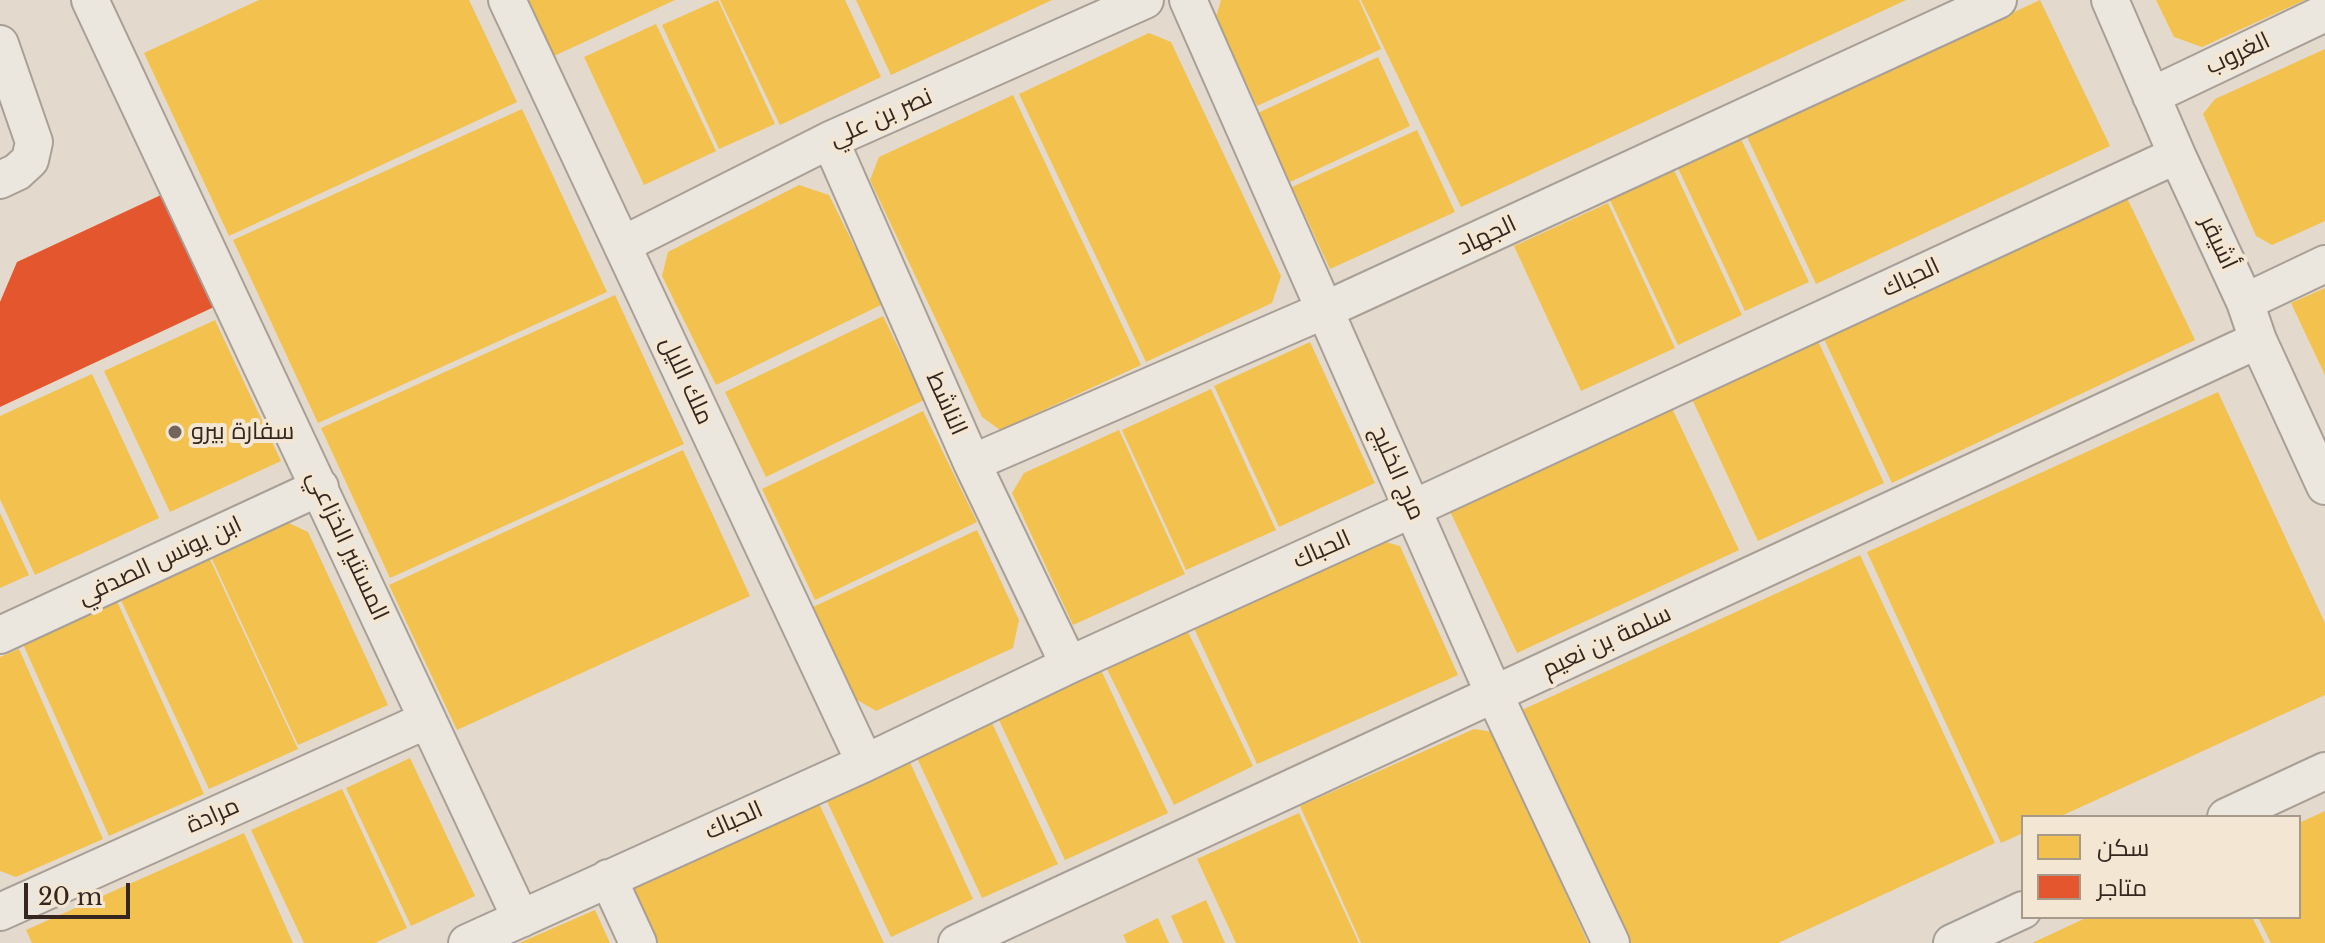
<!DOCTYPE html>
<html>
<head>
<meta charset="utf-8">
<style>
  body { margin:0 }
  #map { position:relative; width:2325px; height:943px; overflow:hidden; background:#e3dacd; font-family:"Libre Baskerville",Cairo,serif }
  canvas { display:block }
  .legend { position:absolute; left:2021px; top:815px; width:280px; height:104px; box-sizing:border-box; background:#f3e6d3; border:2px solid #a79a8b; margin:0; padding:10px 14px; list-style:none; font-size:24px; color:#35271f }
  .legend li { display:flex; align-items:center; gap:16px; height:40px }
  .legend b { width:40px; border:2px solid #a79a8b }
  .scale { position:absolute; left:24px; top:883px; width:106px; height:36px; box-sizing:border-box; border:4px solid #35271f; border-top:0; padding-left:10px; font-size:24px; line-height:28px; white-space:nowrap; color:#35271f; -webkit-text-stroke:6px #f3e6d3; paint-order:stroke }
</style>
</head>
<body>
<div id="map">
<canvas width="2325" height="943"></canvas>
<ul class="legend">
<li><b style="height:22px;background:#f2c14e"></b>سكن</li>
<li><b style="height:22px;background:#e4572e"></b>متاجر</li>
</ul>
<div class="scale">20 m</div>
</div>
<script>
const context = document.querySelector('canvas').getContext('2d');
context.lineJoin = 'round';
function fillPath(path, color) { context.fillStyle = color; context.fill(path, 'evenodd'); }
function strokePath(path, color, width, dash) { context.strokeStyle = color; context.lineWidth = width; context.lineCap = dash ? 'butt' : 'round'; context.setLineDash(dash || []); context.stroke(path); }
function write(font, color, halo, rows, align = 'center') {
  context.font = font + ' "Libre Baskerville",Cairo,serif'; context.lineWidth = 8; context.setLineDash([]); context.textBaseline = 'middle'; context.strokeStyle = halo; context.fillStyle = color; for (const [text, x, y, turn = 0] of rows) {
    context.save(); context.translate(x, y); context.rotate((+turn || 0) * Math.PI / 180); context.textAlign = isNaN(turn) ? turn : align; if (halo) context.strokeText(text, 0, 0); context.fillText(text, 0, 0); context.restore();
  }
}
fillPath(new Path2D(`
  M259,0H469L517,102L229,236L144,53Z
  M528,0H675L554,56Z
  M718,0L775,124L719,149L662,25Z
  M720,0H845L881,77L780,125Z
  M856,0H1052L891,75Z
  M1221,0H1359L1381,49L1257,106L1216,17Z
  M1361,0H1906L1461,207Z
  M2040,0L2110,146L1816,284L1747,137Z
  M2156,0H2305L2202,47L2174,37Z
  M656,24L716,151L644,185L584,57Z
  M1149,33L1171,42L1281,276L1272,303L1146,362L1019,94Z
  M2325,49V221L2272,245L2256,236L2203,114L2215,99Z
  M1378,57L1410,126L1290,182L1258,113Z
  M1013,95L1141,365L1000,430L982,417L870,180L879,157Z
  M522,109L607,292L318,423L233,240Z
  M1417,130L1455,212L1330,269L1292,187Z
  M1740,137L1809,282L1745,311L1677,166Z
  M1674,170L1742,315L1678,345L1610,200Z
  M799,185L829,195L883,304L716,385L662,276L668,252Z
  M2126,196L2195,340L1892,483L1824,339Z
  M1608,203L1675,348L1581,391L1514,246Z
  M2325,288V375L2291,303Z
  M615,295L684,444L390,578L321,428Z
  M883,316L924,400L766,477L725,392Z
  M215,320L281,461L170,512L104,371Z
  M1817,339L1884,483L1758,541L1691,397Z
  M1310,342L1375,483L1279,527L1214,386Z
  M92,374L159,518L35,575L0,499V416Z
  M1211,389L1276,530L1186,570L1122,430Z
  M2218,392L2325,623V695L2059,817H2023V833L2001,843L1867,552Z
  M1670,404L1739,550L1517,653L1448,507Z
  M923,411L977,522L815,600L762,489Z
  M1119,430L1185,574L1073,625L1012,493L1024,473Z
  M683,450L750,596L457,730L389,585Z
  M0,513L29,575L0,588Z
  M289,523L308,532L388,705L298,745L212,559Z
  M977,530L1019,620L1013,648L876,711L854,698L811,608Z
  M1382,541L1400,546L1458,675L1257,764L1193,626Z
  M1860,555L1995,843L1778,943H1630L1522,710Z
  M209,557L298,749L209,789L120,598Z
  M116,599L204,794L109,836L22,642Z
  M1187,630L1253,766L1174,805L1107,669Z
  M19,649L103,839L16,877L0,871V657Z
  M1101,670L1168,813L1065,860L998,718Z
  M992,723L1058,864L982,898L917,758Z
  M1474,729L1493,732L1588,943H1361L1300,806Z
  M907,756L973,899L891,937L824,795Z
  M410,758L475,896L411,926L346,788Z
  M342,789L407,928L375,943H304L251,830Z
  M815,795L884,943H652L630,893L644,874Z
  M2325,811V943H2271L2258,917H2299V823Z
  M1299,813L1359,943H1236L1197,859Z
  M244,833L293,943H32L26,930Z
  M1206,900L1225,943H1183L1171,916Z
  M595,910L610,943H519Z
  M2088,917H2252L2265,943H2032Z
  M1158,918L1169,943H1127L1123,935Z`), '#f2c14e');
fillPath(new Path2D(`
  M161,195L214,307L0,407V302L17,262Z`), '#e4572e');
const minor = new Path2D(`
  M90,0L521,919
  M507,0L865,763
  M1188,0L1494,694L1611,943
  M2110,0L2177,155L2245,302L2258,340L2325,486
  M0,44L34,142L30,160L17,172L0,180
  M2151,96L2325,13
  M830,140L972,463L1069,665
  M622,245L830,140L1145,0
  M2245,302L2325,264
  M972,463L1325,310L1998,0
  M0,635L320,487
  M2226,817L2325,771
  M608,878L638,943
  M0,912L427,720
  M467,943L865,763L1069,665L1412,509L2177,155
  M957,943L2258,340
  M1952,943L2023,910`);
strokePath(minor, '#a89f96', 40);
strokePath(minor, '#ebe6de', 36);
for (const [x, y, r, color] of [
  [175,432,8,"#72665c"]
]) { const dot = new Path2D(); dot.arc(x, y, r, 0, 2 * Math.PI); context.fillStyle = color; context.fill(dot); strokePath(dot, '#f3e6d3', 3); }
write('24px', '#35271f', '#f3e6d3', [
  ["الغروب",2238,54,-25],
  ["نصر بن علي",881,118,-24],
  ["الجهاد",1487,236,-25],
  ["أشيقر",2218,243,65],
  ["الحباك",1911,278,-25],
  ["ملك الليل",686,381,65],
  ["الناشط",946,404,66],
  ["مرج الخليج",1397,473,66],
  ["المستنير الخزاعي",347,546,65],
  ["الحباك",1322,550,-24],
  ["ابن يونس الصدفي",160,561,-25],
  ["سلمة بن نعيم",1607,642,-25],
  ["مرادة",213,816,-24],
  ["الحباك",734,821,-24]
]);
write('24px', '#35271f', '#f3e6d3', [
  ["سفارة بيرو",191,432]
], 'left');
</script>
</body>
</html>
